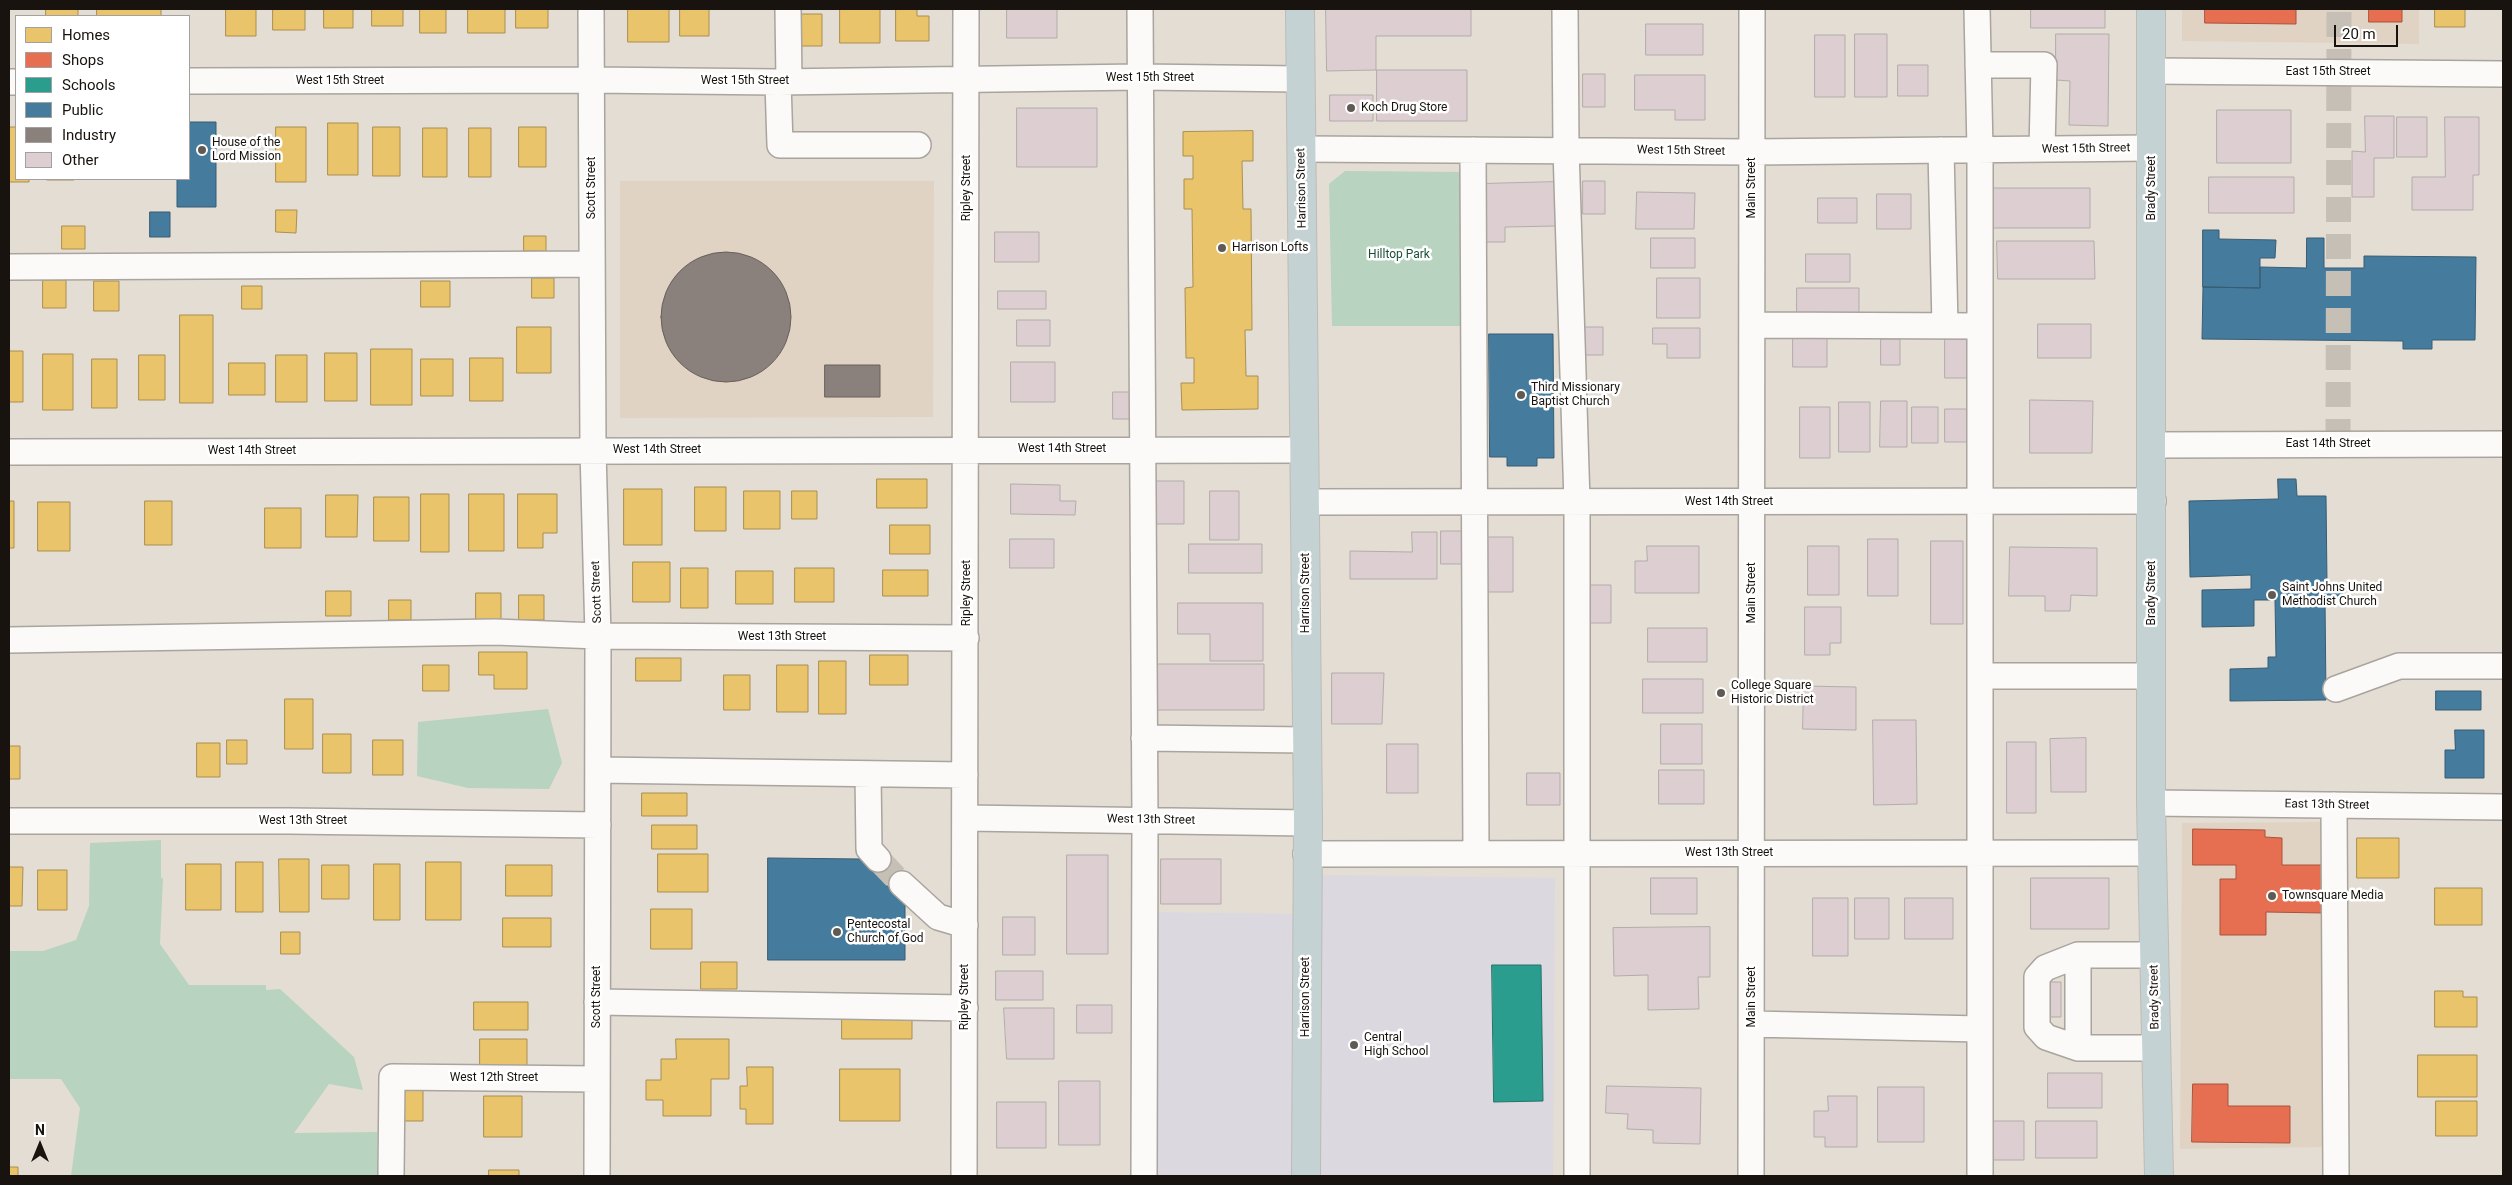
<!DOCTYPE html>
<html>
<head>
<meta charset="utf-8">
<style>
  body { margin:0 }
  #map { position:relative; width:2512px; height:1185px; overflow:hidden; background:#e4ddd4; font-family:Roboto,sans-serif }
  canvas { display:block }
  .frame { position:absolute; inset:0; border:10px solid #18130e; pointer-events:none }
  .legend { position:absolute; left:15px; top:15px; width:175px; height:165px; box-sizing:border-box; background:#fff; border:1px solid #a3a19f; margin:0; padding:6px 9px; list-style:none; font-size:15px; color:#18130e }
  .legend li { display:flex; align-items:center; gap:10px; height:25px }
  .legend b { width:25px; border:1px solid #a3a19f }
  .north { position:absolute; left:15px; top:1120px; width:50px; height:50px; -webkit-text-stroke:4px #fff; paint-order:stroke; rotate:0deg; font-size:14px; font-weight:700; line-height:20px; text-align:center; color:#18130e }
  .north::after { content:''; display:block; margin:auto; width:18px; height:22px; background:#18130e; clip-path:polygon(50% 0,100% 100%,50% 72%,0 100%) }
  .scale { position:absolute; left:2334px; top:25px; width:64px; height:22px; box-sizing:border-box; border:2px solid #18130e; border-top:0; padding-left:6px; font-size:15px; line-height:18px; white-space:nowrap; color:#18130e; -webkit-text-stroke:4px #fff; paint-order:stroke }
</style>
</head>
<body>
<div id="map">
<canvas width="2512" height="1185"></canvas>
<div class="frame"></div>
<ul class="legend">
<li><b style="height:14px;background:#e9c46a"></b>Homes</li>
<li><b style="height:14px;background:#e76f51"></b>Shops</li>
<li><b style="height:14px;background:#2a9d8f"></b>Schools</li>
<li><b style="height:14px;background:#457b9d"></b>Public</li>
<li><b style="height:14px;background:#8a817c"></b>Industry</li>
<li><b style="height:14px;background:#ddced1"></b>Other</li>
</ul>
<div class="north">N</div>
<div class="scale">20 m</div>
</div>
<script>
const context = document.querySelector('canvas').getContext('2d');
context.lineJoin = 'round';
function fillPath(path, color) { context.fillStyle = color; context.fill(path, 'evenodd'); }
function strokePath(path, color, width, dash) { context.strokeStyle = color; context.lineWidth = width; context.lineCap = dash ? 'butt' : 'round'; context.setLineDash(dash || []); context.stroke(path); }
function write(font, color, halo, rows, align = 'center') {
  context.font = font + ' Roboto,sans-serif'; context.lineWidth = 5; context.setLineDash([]); context.textBaseline = 'middle'; context.strokeStyle = halo; context.fillStyle = color; for (const [text, x, y, turn = 0] of rows) {
    context.save(); context.translate(x, y); context.rotate((+turn || 0) * Math.PI / 180); context.textAlign = isNaN(turn) ? turn : align; if (halo) context.strokeText(text, 0, 0); context.fillText(text, 0, 0); context.restore();
  }
}
fillPath(new Path2D(`
  M2182,9H2419V44L2182,41Z
  M620,181H934L933,417L620,418Z
  M2324,822L2326,1147L2180,1149L2182,823Z`), '#e1d3c3');
fillPath(new Path2D(`
  M1317,875L1555,878L1553,1176H1154V912L1316,914Z`), '#dcd8e0');
fillPath(new Path2D(`
  M1345,171L1468,172L1466,326H1332L1329,184Z
  M548,709L562,763L549,789L468,788L417,776L418,722Z
  M161,840V878H163L160,944L189,985H266V990L280,989L354,1057L363,1090L329,1084L294,1133L377,1132V1176H71L80,1108L61,1079H9V951H43L76,940L89,906L90,843Z`), '#b8d3bf');
const homes = new Path2D(`
  M46,9H78V16H46Z
  M97,9H161V16H97Z
  M226,9H256V36H226Z
  M273,9H305V30H273Z
  M324,9H353V28H324Z
  M372,9H403V26H372Z
  M420,9H446V33H420Z
  M468,9H505V33H468Z
  M516,9H548V28H516Z
  M628,9H669V42H628Z
  M680,9H709V36H680Z
  M840,9H880V43H840Z
  M896,9H917V16H929V41H896Z
  M2435,9H2465V27H2435Z
  M797,14H822V46H797Z
  M328,123H358V175H328Z
  M9,127H16V179H29V182H9Z
  M276,127H306V182H276Z
  M373,127H400V176H373Z
  M519,127H546V167H519Z
  M423,128H447V177H423Z
  M469,128H491V177H469Z
  M1253,131V161H1242L1243,209H1251L1252,330H1245L1246,376H1258V409L1182,410L1181,383H1194V358H1186L1185,288L1193,287L1192,209H1184V179H1193V156H1183V132Z
  M47,179H74V180H47Z
  M276,210H297L296,233L276,232Z
  M62,226H85V249H62Z
  M524,236H546V251H524Z
  M532,278H554V298H532Z
  M43,280H66V308H43Z
  M94,281H119V311H94Z
  M421,281H450V307H421Z
  M242,286H262V309H242Z
  M180,315H213V403H180Z
  M517,327H551V373H517Z
  M371,349H412V405H371Z
  M9,351H23V402H9Z
  M325,353H357V401H325Z
  M43,354H73V410H43Z
  M139,355H165V400H139Z
  M276,355H307V402H276Z
  M470,358H503V401H470Z
  M92,359H117V408H92Z
  M421,359H453V396H421Z
  M229,363H265V395H229Z
  M877,479H927V508H877Z
  M695,487H726V531H695Z
  M624,489H662V545H624Z
  M744,491H780V529H744Z
  M792,491H817V519H792Z
  M421,494H449V552H421Z
  M469,494H504V551H469Z
  M518,494H557V533H543V548H518Z
  M326,495H358L357,537H326Z
  M374,497H409V541H374Z
  M9,501H14V548H9Z
  M145,501H172V545H145Z
  M38,502H70V551H38Z
  M265,508H301V548H265Z
  M890,525H930V554H890Z
  M633,562H670V602H633Z
  M681,568H708V608H681Z
  M795,568H834V602H795Z
  M883,570H928V596H883Z
  M736,571H773V604H736Z
  M326,591H351V616H326Z
  M476,593H501V620H476Z
  M519,595H544V620H519Z
  M389,600H411V620H389Z
  M479,652H527V689H494V675H479Z
  M870,655H908V685H870Z
  M636,658H681V681H636Z
  M819,661H846V714H819Z
  M423,665H449V691H423Z
  M777,665H808V712H777Z
  M724,675H750V710H724Z
  M285,699H313V749H285Z
  M323,734H351V773H323Z
  M227,740H247V764H227Z
  M373,740H403V775H373Z
  M197,743H220V777H197Z
  M9,746H20V779H9Z
  M642,793H687V816H642Z
  M652,825H697V849H652Z
  M2357,838H2399V878H2357Z
  M658,854H708V892H658Z
  M279,859H309V912H280Z
  M236,862H263V912H236Z
  M426,862H461V920H426Z
  M186,864H221V910H186Z
  M374,864H400V920H374Z
  M322,865H349V899H322Z
  M506,865H552V896H506Z
  M9,867H23L22,906H9Z
  M38,870H67V910H38Z
  M2435,888H2482V925H2435Z
  M651,909H692V949H651Z
  M503,918H551V947H503Z
  M281,932H300V954H281Z
  M701,962H737V989H701Z
  M2435,991H2463V997H2477V1027H2435Z
  M474,1002H528V1030H474Z
  M842,1019H912V1039H842Z
  M480,1039H527V1070H480Z
  M676,1039H729V1079H711V1116H663V1100H646V1080H661V1059H676Z
  M2418,1055H2477V1097H2418Z
  M747,1067H773V1124H746V1109H740V1086H747Z
  M840,1069H900V1121H840Z
  M401,1087H423V1121H401Z
  M484,1096H522V1137H484Z
  M2436,1101H2477V1136H2436Z
  M9,1167H18V1176H9Z
  M489,1170H519V1176H489Z`);
fillPath(homes, '#e9c46a');
strokePath(homes, '#aa8f4e', 1);
const shops = new Path2D(`
  M2205,9H2296V24L2205,23Z
  M2369,9H2402V22H2369Z
  M2193,829L2265,830V837L2282,838V865H2324V913L2266,912V935H2220V879H2236V865H2193Z
  M2193,1084H2228V1106H2290V1143L2192,1142Z`);
fillPath(shops, '#e76f51');
strokePath(shops, '#a9533d', 1);
const schools = new Path2D(`
  M1492,965H1541L1543,1101L1494,1102Z`);
fillPath(schools, '#2a9d8f');
strokePath(schools, '#257468', 1);
const public = new Path2D(`
  M189,122H216V207H177V179H189Z
  M150,212H170V237H150Z
  M2203,230H2219V239L2276,240L2275,258H2260V288L2203,287Z
  M2307,238H2324V268H2364V256L2476,257L2475,340H2432V349H2403V341L2202,339L2203,287L2260,288V267L2306,268Z
  M1489,334H1553L1554,458H1537V466H1507V457H1490Z
  M2278,479H2296L2297,496H2326L2327,583H2342L2343,601L2325,600L2326,700L2230,701V669L2268,668V657H2276L2275,600H2254V626L2202,627V590L2251,589V575L2190,577L2189,501L2278,499Z
  M2436,691H2481V710H2436Z
  M2455,730H2484V778H2445V750H2455Z
  M768,858L861,859L905,904V960H768Z`);
fillPath(public, '#457b9d');
strokePath(public, '#385c72', 1);
const industry = new Path2D(`
  M661 317a65 65 0 1 1 130 0a65 65 0 1 1-130 0Z
  M825,365H880V397H825Z`);
fillPath(industry, '#8a817c');
strokePath(industry, '#68605b', 1);
const building = new Path2D(`
  M1007,9H1057V38H1007Z
  M1326,9H1471V36H1376V70L1327,71Z
  M2031,9H2105V28H2031Z
  M1646,24H1703V55H1646Z
  M1855,34H1887V97H1855Z
  M2056,34H2109L2108,126L2069,125L2070,81L2056,80Z
  M1815,35H1845V97H1815Z
  M1898,65H1928V96H1898Z
  M1377,70H1467V121H1377Z
  M1583,74H1605V107H1583Z
  M1635,75H1705V120H1675V110H1635Z
  M1330,95H1373V121H1330Z
  M1017,108H1097V167H1017Z
  M2217,110H2291V163H2217Z
  M2365,116H2394V158H2374V197H2352V151L2365,152Z
  M2397,117H2427V157H2397Z
  M2445,117H2479V175H2473V210H2412V177H2445Z
  M2209,177H2294V213H2209Z
  M1583,181H1605V214H1583Z
  M1555,182L1556,226L1505,227V242H1481V184Z
  M1993,188H2090V228H1993Z
  M1637,192L1695,193L1694,229H1636Z
  M1877,194H1911V229H1877Z
  M1818,198H1857V223H1818Z
  M995,232H1039V262H995Z
  M1651,238H1695V268H1651Z
  M1997,241H2094L2095,279H1998Z
  M1806,254H1850V282H1806Z
  M1657,278H1700V318H1657Z
  M1797,288H1859V314H1797Z
  M998,291H1046V309H998Z
  M1017,320H1050V346H1017Z
  M2038,324H2091V358H2038Z
  M1582,327H1603V355H1582Z
  M1653,328H1700V358H1667V344H1653Z
  M1945,332H1968V378H1945Z
  M1793,334H1827V367H1793Z
  M1881,339H1900V365H1881Z
  M1011,362H1055V402H1011Z
  M1113,392H1134V419H1113Z
  M2030,400L2093,401L2092,453H2030Z
  M1881,401H1907V447H1880Z
  M1839,402H1870V452H1839Z
  M1800,407H1830V458H1800Z
  M1912,407H1938V443H1912Z
  M1945,409H1970V442H1945Z
  M1155,481H1184V524H1155Z
  M1011,484L1060,485V501H1076L1075,515L1011,514Z
  M1210,491H1239V540H1210Z
  M1441,531H1470V564H1441Z
  M1412,532H1437V579H1350V551L1412,552Z
  M1484,537H1513V592H1484Z
  M1010,539H1054V568H1010Z
  M1868,539H1898V596H1868Z
  M1931,541H1963V624H1931Z
  M1189,544H1262V573H1189Z
  M1647,546H1699V593H1635V561H1647Z
  M1808,546H1839V595H1808Z
  M2010,547L2097,548V596L2071,595L2070,611H2045V596H2009Z
  M1578,585H1611V623H1578Z
  M1178,603H1263V661H1210V634H1178Z
  M1805,607H1841V643H1830V655H1805Z
  M1648,628H1707V662H1648Z
  M1155,664H1264V710H1155Z
  M1332,673H1384L1382,724H1332Z
  M1643,679H1703V713H1643Z
  M1804,686L1856,687V730L1803,729Z
  M1873,720H1916L1917,804L1874,805Z
  M1661,724H1702V764H1661Z
  M2086,738V792H2051L2050,739Z
  M2007,742H2036V813H2007Z
  M1387,744H1418V793H1387Z
  M1659,770H1704V804H1659Z
  M1527,773H1560V805H1527Z
  M1067,855H1108V954H1067Z
  M1161,859H1221V904H1161Z
  M1651,878H1697V914H1651Z
  M2031,878H2109V929H2031Z
  M1813,898H1848V956H1813Z
  M1855,898H1889V939H1855Z
  M1905,898H1953V939H1905Z
  M1003,917H1035V955H1003Z
  M1710,927V977H1698L1699,1009L1648,1010V975L1614,976L1613,928Z
  M996,971H1043V1000H996Z
  M2045,982H2061V1017H2045Z
  M1077,1005H1112V1033H1077Z
  M1004,1008H1054V1059H1007Z
  M2048,1073H2102V1108H2048Z
  M1059,1081H1100V1145H1059Z
  M1607,1086L1701,1088L1700,1144L1653,1143V1130L1627,1129L1628,1114L1606,1113Z
  M1878,1087H1924V1142H1878Z
  M1828,1096H1857V1147H1825V1137H1814V1111H1828Z
  M997,1102H1046V1148H997Z
  M1988,1121H2024V1160H1988Z
  M2036,1121H2097V1158H2036Z`);
fillPath(building, '#ddced1');
strokePath(building, '#b2acaa', 1);
strokePath(new Path2D(`
  M2338,444L2339,9
  M878,859L902,884`), '#c5bfb6', 25, [25, 12]);
const minor = new Path2D(`
  M591,9L593,450L598,636L597,1176
  M788,9L789,82
  M1140,9L1145,820L1144,1176
  M1565,9L1566,149L1577,502V1176
  M1977,9L1980,150V1176
  M1978,65H2044L2042,149
  M2152,71L2503,74
  M189,81L591,80L778,82L1140,77L1300,79
  M9,82H16
  M778,82L780,145H918
  M1301,149L1752,152L2151,148
  M1473,150L1476,853
  M1941,150L1945,326
  M9,267L592,264
  M1752,325L1979,326
  M2152,445L2503,444
  M9,452L1305,450
  M1305,502L2153,501
  M9,640L495,632L598,636L966,638
  M1994,676H2151
  M2336,689L2399,666H2503
  M1144,738L1307,740
  M598,770L965,775
  M868,774L869,849L878,859
  M2151,803L2503,807
  M2334,805L2336,1176
  M965,818L1308,823
  M9,821H289L598,825
  M1306,854L2152,853
  M902,884L938,917L965,925
  M2154,955H2078V1048H2156
  M597,1002L965,1008
  M1752,1024L1980,1029
  M2078,1048L2046,1037L2037,1027V977L2045,968L2078,955
  M391,1176L392,1077L596,1079
  M964,1176L966,9
  M1751,1176L1752,9`);
const highway = new Path2D(`
  M1300,9L1308,823L1306,1176
  M2151,9V803L2159,1176`);
strokePath(minor, '#a9a49d', 28);
strokePath(highway, '#bebbb7', 30);
strokePath(minor, '#fbfaf9', 25);
strokePath(highway, '#c4d2d3', 28);
for (const [x, y, r, color] of [
  [1351,108,5,"#5f5a53"],
  [202,150,5,"#5f5a53"],
  [1222,248,5,"#5f5a53"],
  [1521,395,5,"#5f5a53"],
  [2272,595,5,"#5f5a53"],
  [1721,693,5,"#5f5a53"],
  [2272,896,5,"#5f5a53"],
  [837,932,5,"#5f5a53"],
  [1354,1045,5,"#5f5a53"]
]) { const dot = new Path2D(); dot.arc(x, y, r, 0, 2 * Math.PI); context.fillStyle = color; context.fill(dot); strokePath(dot, '#fff', 2); }
write('12px', '#18130e', '#fff', [
  ["East 15th Street",2328,72],
  ["West 15th Street",1150,78],
  ["West 15th Street",340,81],
  ["West 15th Street",745,81],
  ["West 15th Street",2086,149,-1],
  ["West 15th Street",1681,151,1],
  ["Scott Street",592,188,-90],
  ["Ripley Street",967,188,-90],
  ["Harrison Street",1302,188,-91],
  ["Main Street",1752,188,-90],
  ["Brady Street",2152,188,-90],
  ["East 14th Street",2328,444],
  ["West 14th Street",1062,449],
  ["West 14th Street",657,450],
  ["West 14th Street",252,451],
  ["West 14th Street",1729,502],
  ["Scott Street",597,592,-92],
  ["Ripley Street",967,593,-90],
  ["Harrison Street",1306,593,-90],
  ["Main Street",1752,593,-90],
  ["Brady Street",2152,593,-90],
  ["West 13th Street",782,637],
  ["East 13th Street",2327,805,1],
  ["West 13th Street",1151,820,1],
  ["West 13th Street",303,821],
  ["West 13th Street",1729,853],
  ["Scott Street",597,997,-90],
  ["Ripley Street",965,997,-90],
  ["Harrison Street",1306,997,-90],
  ["Main Street",1752,997,-90],
  ["Brady Street",2155,997,-91],
  ["West 12th Street",494,1078]
]);
write('12px', '#18130e', '#fff', [
  ["Koch Drug Store",1361,108],
  ["House of the",212,143],
  ["Lord Mission",212,157],
  ["Harrison Lofts",1232,248],
  ["Third Missionary",1531,388],
  ["Baptist Church",1531,402],
  ["Saint Johns United",2282,588],
  ["Methodist Church",2282,602],
  ["College Square",1731,686],
  ["Historic District",1731,700],
  ["Townsquare Media",2282,896],
  ["Pentecostal",847,925],
  ["Church of God",847,939],
  ["Central",1364,1038],
  ["High School",1364,1052]
], 'left');
write('12px', '#185038', '#fff', [
  ["Hilltop Park",1399,255]
]);
</script>
</body>
</html>
